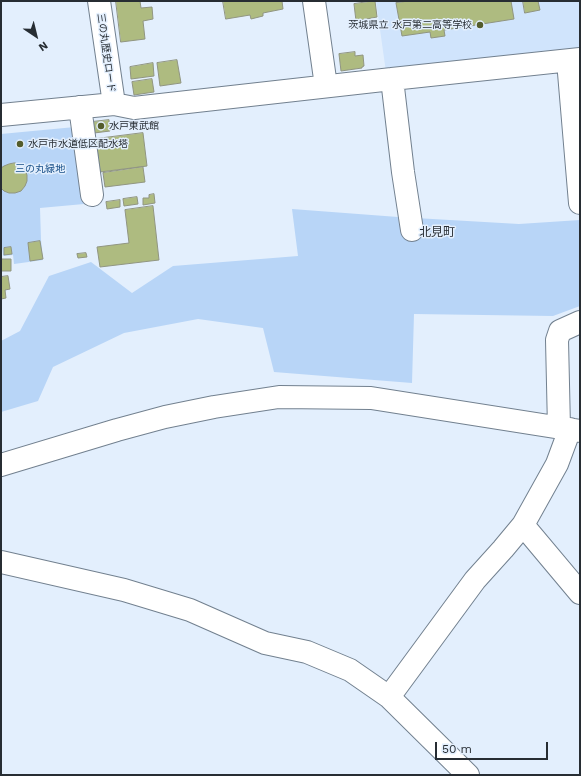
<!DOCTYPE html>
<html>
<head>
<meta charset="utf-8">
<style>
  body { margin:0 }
  #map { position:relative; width:581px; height:776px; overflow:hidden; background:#e3effd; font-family:"Work Sans",sans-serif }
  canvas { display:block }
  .frame { position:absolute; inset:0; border:2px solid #272d33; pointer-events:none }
  .north { position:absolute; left:16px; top:16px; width:40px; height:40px; -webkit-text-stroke:3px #e3effd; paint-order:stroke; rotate:145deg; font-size:11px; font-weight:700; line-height:16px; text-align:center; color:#272d33 }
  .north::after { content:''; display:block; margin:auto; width:14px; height:18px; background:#272d33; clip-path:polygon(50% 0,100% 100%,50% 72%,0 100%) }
  .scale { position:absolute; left:435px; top:742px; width:113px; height:18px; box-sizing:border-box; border:2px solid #272d33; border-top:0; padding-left:5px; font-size:12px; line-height:14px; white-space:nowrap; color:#272d33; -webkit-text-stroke:3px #e3effd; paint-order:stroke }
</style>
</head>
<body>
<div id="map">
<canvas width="581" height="776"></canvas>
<div class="frame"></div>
<div class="north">N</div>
<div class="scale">50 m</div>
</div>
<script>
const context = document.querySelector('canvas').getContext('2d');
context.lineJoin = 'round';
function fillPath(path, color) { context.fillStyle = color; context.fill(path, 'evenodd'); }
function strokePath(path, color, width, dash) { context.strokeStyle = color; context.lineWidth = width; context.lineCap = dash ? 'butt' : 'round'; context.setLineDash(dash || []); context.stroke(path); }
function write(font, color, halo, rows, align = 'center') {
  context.font = font + ' "Work Sans","Noto Sans JP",sans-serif'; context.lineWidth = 3; context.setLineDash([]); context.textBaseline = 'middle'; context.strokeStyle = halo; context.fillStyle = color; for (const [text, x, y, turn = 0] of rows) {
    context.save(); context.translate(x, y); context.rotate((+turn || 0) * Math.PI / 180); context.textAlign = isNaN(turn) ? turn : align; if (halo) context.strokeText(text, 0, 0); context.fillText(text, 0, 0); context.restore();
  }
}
fillPath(new Path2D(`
  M376,1H580V50L386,72Z`), '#d0e4fc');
fillPath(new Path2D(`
  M75,127L84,204L40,208L41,240L43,260L14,264L13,255L3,256L2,247L1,246V134Z
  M292,209L398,217L519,224L580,220V306L553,316L414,314L412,383L274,372L263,328L198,319L124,333L53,367L38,401L1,412V341L20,331L49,276L91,262L132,293L173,266L298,256Z`), '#b8d5f7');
const building = new Path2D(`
  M116,1H140L141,8L152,7L153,19L143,21L145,39L121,42Z
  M223,1H282L283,9L263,13V16L251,19L250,15L226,19Z
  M375,1L377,17L356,21L354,4Z
  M409,1H511L514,19L444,30L445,36L431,38L430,32L402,36L396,3Z
  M523,1H538L540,10L525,13Z
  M355,52V56L363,55L364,66L362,67V68L341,71L339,54Z
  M177,60L181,83L160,86L157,63Z
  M153,63L154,76L131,79L130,67Z
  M152,79L154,92L134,95L132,82Z
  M109,120L110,131L94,133L92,122Z
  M143,133L147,166L100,172L96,139Z
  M15,163L20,165L25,170L27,175V181L25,186L21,191L15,193H9L4,191L1,188V168L4,166L9,164Z
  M143,167L145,182L105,187L103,173Z
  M154,194L155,203L143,205V198H149V195Z
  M137,197L138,204L124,206L123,199Z
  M120,200V207L107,209L106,202Z
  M153,206L159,260L100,267L97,247L129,243L125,210Z
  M40,241L43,259L30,261L28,243Z
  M11,247L12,254L4,255V248Z
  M86,253L87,257L78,258L77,254Z
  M1,259H11V271H1Z
  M8,276L10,289L5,290L6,298L1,299V277Z`);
fillPath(building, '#aebb80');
strokePath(building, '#909581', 1);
const minor = new Path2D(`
  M99,1L114,104
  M314,1L326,86
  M568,61L580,203
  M392,79L403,172L412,230
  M80,107L92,195
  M1,115L114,104L134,108L392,79L580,59
  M559,428L557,340L560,331L580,322
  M1,465L117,430L165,417L214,407L279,397L371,398L580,431
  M523,525L580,593
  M1,562L124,590L190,610L265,643L307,652L350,670L389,697L468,775
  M389,697L475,580L503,549L523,525L557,464L570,429`);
strokePath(minor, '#72808f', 24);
strokePath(minor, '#fff', 22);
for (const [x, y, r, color] of [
  [480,25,4,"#535c2b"],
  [101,126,4,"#535c2b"],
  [20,144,4,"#535c2b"]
]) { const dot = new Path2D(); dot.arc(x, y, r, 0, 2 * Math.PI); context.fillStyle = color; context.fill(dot); strokePath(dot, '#e3effd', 1.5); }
write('10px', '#272d33', '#e3effd', [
  ["茨城県立 水戸第二高等学校",472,25,"right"],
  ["水戸東武館",109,126],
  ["水戸市水道低区配水塔",28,144]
], 'left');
write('10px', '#272d33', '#e3effd', [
  ["三の丸歴史ロード",106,53,82]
]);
write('10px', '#174f88', '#e3effd', [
  ["三の丸緑地",40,169]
]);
write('12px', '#272d33', '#e3effd', [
  ["北見町",437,232]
]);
</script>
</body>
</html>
